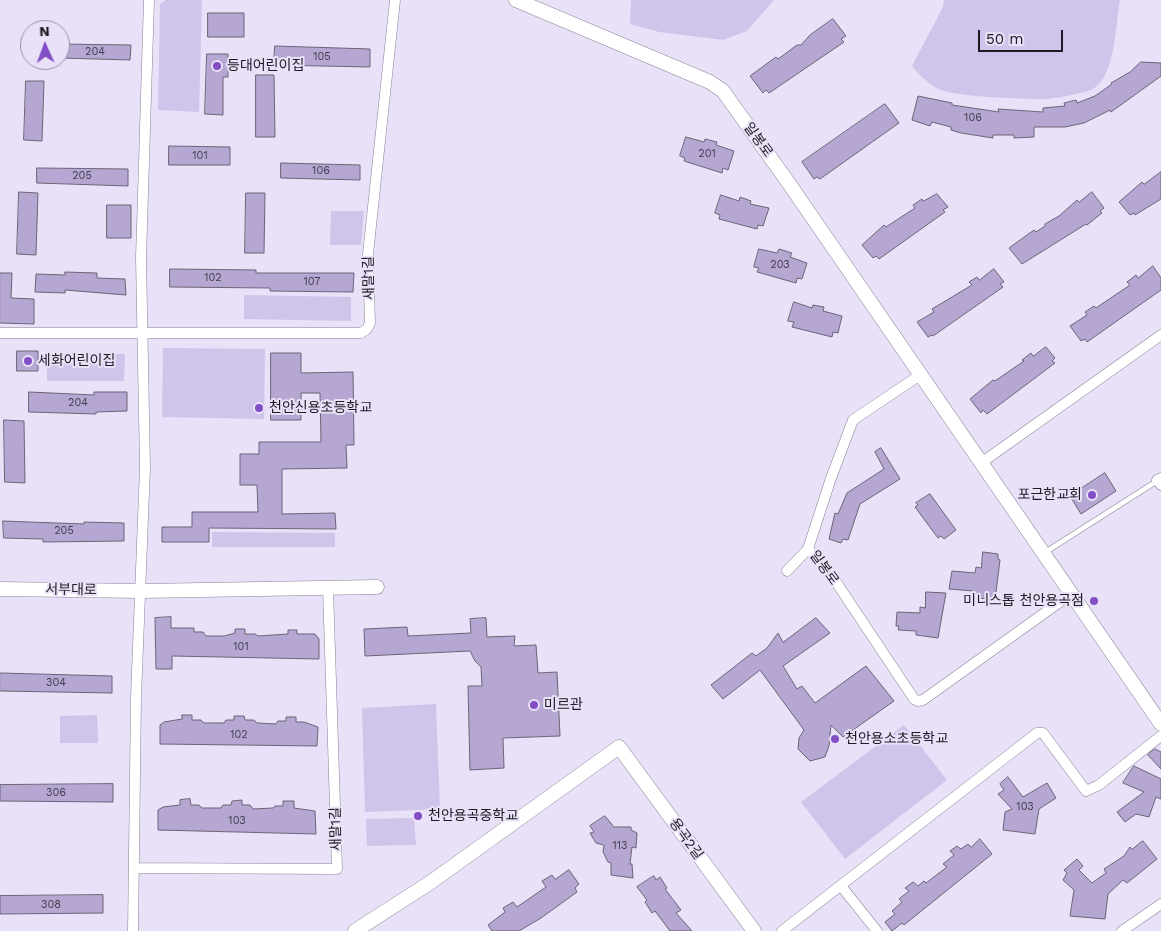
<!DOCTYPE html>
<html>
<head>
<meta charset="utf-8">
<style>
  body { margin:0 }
  #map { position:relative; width:1161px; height:931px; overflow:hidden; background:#e8e1f7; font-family:"Work Sans",sans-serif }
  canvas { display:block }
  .north { position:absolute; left:20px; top:20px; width:50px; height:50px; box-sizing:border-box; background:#e8e1f7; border:1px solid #9791a2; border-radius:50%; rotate:358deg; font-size:14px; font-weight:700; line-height:20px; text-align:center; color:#1d1a22 }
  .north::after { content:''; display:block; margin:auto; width:18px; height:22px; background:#824ec6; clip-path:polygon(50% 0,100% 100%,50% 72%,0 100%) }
  .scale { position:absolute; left:978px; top:30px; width:85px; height:22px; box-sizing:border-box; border:2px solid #1d1a22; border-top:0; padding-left:6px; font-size:15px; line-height:18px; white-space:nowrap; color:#1d1a22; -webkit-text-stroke:4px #e8e1f7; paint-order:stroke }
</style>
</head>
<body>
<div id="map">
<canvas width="1161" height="931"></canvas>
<div class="north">N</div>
<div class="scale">50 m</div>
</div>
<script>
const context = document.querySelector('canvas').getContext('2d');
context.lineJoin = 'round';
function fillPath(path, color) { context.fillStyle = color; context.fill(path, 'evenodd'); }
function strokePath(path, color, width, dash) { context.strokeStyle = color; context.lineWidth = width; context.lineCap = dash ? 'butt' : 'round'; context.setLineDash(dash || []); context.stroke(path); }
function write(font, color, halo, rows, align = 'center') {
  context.font = font + ' "Work Sans","Noto Sans KR",sans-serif'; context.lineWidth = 4; context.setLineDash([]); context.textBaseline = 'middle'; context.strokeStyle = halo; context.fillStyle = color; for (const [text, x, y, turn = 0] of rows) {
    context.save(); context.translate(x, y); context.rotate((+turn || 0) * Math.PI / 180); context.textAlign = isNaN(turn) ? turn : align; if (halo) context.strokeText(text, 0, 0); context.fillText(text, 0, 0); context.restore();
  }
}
fillPath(new Path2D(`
  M166,0H202L199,112L158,110L160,4Z
  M631,0H774L747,31L723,40L659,32L630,24Z
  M944,0H1120C1116,24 1115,76 1093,89C1086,93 1053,99 1044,99C1023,99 959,97 941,90C930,86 919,75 912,66L943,7Z
  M331,211H364L361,245H330Z
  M244,295L351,297V321L244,319Z
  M163,348L265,349L264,419L162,417Z
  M47,353L125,354L124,381H47Z
  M212,532L335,533V547H212Z
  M436,704L440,809L365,812L362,708Z
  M97,715L98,743H60V716Z
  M904,725L947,780L845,859L801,802Z
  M414,818L416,845L367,846L366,819Z`), '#d1c4eb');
const building = new Path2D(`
  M208,13H244V37H208Z
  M833,19L846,36L841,39L844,42L769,93L766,90L763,93L750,76L776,57L778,59L797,45H801L810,35Z
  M60,44L131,45L130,60L60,58Z
  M275,46L370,49V67L274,65Z
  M207,54H228V77H223V115L205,114Z
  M1141,62L1161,63V76L1111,112L1110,110L1084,123L1065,127H1034V137L1014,138V135H993V138L961,133L951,130V127L932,122L930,126L912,120L918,96L952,103V105L999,112L998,109L1043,112V108L1065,106L1064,103L1076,100L1077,103L1095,96L1112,84L1111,83L1130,72Z
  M256,75H274L275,137H256Z
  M26,81H44L42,141L24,140Z
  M885,104L899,123L820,179L817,177L814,179L802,162Z
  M686,137L704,142L705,139L717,142L716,145L734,151L728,170L723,168L722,173L684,161L685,158L680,156Z
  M169,146L230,147V165H169Z
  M281,163L360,165V180L281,178Z
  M37,168L128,169V186L37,183Z
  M1161,172V199L1135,215L1134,213L1130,215L1119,202L1142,182L1144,184Z
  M19,192L38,193L36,255L17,254Z
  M1092,192L1104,208L1100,211L1102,213L1087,225L1086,224L1022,264L1009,248L1034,230L1036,232L1045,226V224L1059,216L1077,200L1079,202Z
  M246,193H265L264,253H245Z
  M937,194L948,207L943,210L945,212L879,259L876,256L873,258L862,245L884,225L886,227L915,208L913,205L922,199L923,201Z
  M721,195L739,201L740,197L751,201L750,204L769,208L763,226L758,225L757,229L719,219L720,215L715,213Z
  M107,205H131V238H107Z
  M759,249L777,253L779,249L792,253L790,257L807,263L802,279L797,278L796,283L757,272L759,268L754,267Z
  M1153,266L1161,278V290L1087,342L1085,339L1081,341L1070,326L1087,315L1085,312L1094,306L1096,308L1130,285L1127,282L1136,275L1138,278Z
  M170,269L256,270V273H354L353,292L270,291V288L170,287Z
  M994,269L1004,282L1000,284L1003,287L933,336L932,335L928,337L917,322L934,312L932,309L972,285L969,282L977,277L979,280Z
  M65,272L97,273V278L125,279L126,295L65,290V293L35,292L36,274L65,275Z
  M0,273H12L11,298L34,299V324L0,323Z
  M794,302L812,308L813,305L824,307L823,311L842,316L838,333L833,332L832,337L792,327L794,322L788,321Z
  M1046,347L1055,358L1052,361L1055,363L987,414L983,410L981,413L970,399L993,380L995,381L1024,361L1022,360L1031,353L1033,356Z
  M17,351H38V371H17Z
  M271,353H301V373L353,372L354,445H346L347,468L282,469V514L335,513L336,529L209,528V542H162V527H192V512H258L257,485H240V454H259V442H321L320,393H301V420H271Z
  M29,392L94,395V392H127V411L96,412V414L29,412Z
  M4,420L24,421L25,483L5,482Z
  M881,448L900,479L860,504L848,540L843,539L841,543L829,539L835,513L838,514L847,493L884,469L875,452Z
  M1105,473L1116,491L1081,514L1070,496Z
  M930,494L956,530L944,539L941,536L938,538L915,507L918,505L916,503Z
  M3,521L84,524V522L124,523V541L43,542V539L4,538Z
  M983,552L998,554V559L1000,560L995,600L972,597L973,591L949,589L952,571L975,573L976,567L981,568Z
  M926,592L946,593L938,638L916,635V631L898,630L899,626H896L897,612L920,613V607L925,608Z
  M171,617V628H194V632H203L206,636H224L235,633V629H245V634H255L258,636L288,634V630H297V634H315L319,639V659L172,656V669H156L155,618Z
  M486,618L487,637L515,636L514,646L536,645L538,673L557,672L560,736L503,738L504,768L470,770L468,686H482L481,667L475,661L470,651L365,656L364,629L407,627L408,636L471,633L470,619Z
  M816,618L830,633L783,666L797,689L802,686L815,703L866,666L894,701L843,737L831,725L829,746L825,757L810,761L798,749L799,738L804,730L760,670L723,699L711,685L752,653L756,656L767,648L778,633L783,642Z
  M0,673L112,676V693L0,691Z
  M182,715H192V720H201L204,723H224L226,720H234V716H244L245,720H254L257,723L276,724L278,721H286V717H296V722H304L318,727L317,746L160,744V725L164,722L182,719Z
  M1155,749L1161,752V769L1148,755Z
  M1134,766L1161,779V799L1156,797L1149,817L1136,814L1125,822L1117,812L1144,792L1123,783Z
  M1008,777L1023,797L1047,783L1056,798L1039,809L1035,834L1003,830L1005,812L1012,809L998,794L1004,790L1000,784Z
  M113,784V802L0,801V785Z
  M190,799L191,805H199L202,808H221L223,805H231L232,801L242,800V805H250L253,809L273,808L275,806H283V801H294V808L315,811L316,834L158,830V810L163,807L180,805V800Z
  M605,816L614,827H631V830L637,833L636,848L632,847L630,864H632L633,878L611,875V863L608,862L603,852L604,845L596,843L590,833L594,832L590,826Z
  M980,839L992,854L904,925L902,923L892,931L885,922L895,914L892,911L902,902L899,899L909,891L905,888L913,882L918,886L924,881L926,883L947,867L943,864L954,855L950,851L957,846L961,849L968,844L971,847Z
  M1143,841L1157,859L1127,883L1123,880L1108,894L1105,919L1070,916L1074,890L1063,880L1067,873L1064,870L1077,859L1083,866L1079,870L1092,883L1106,873L1104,869L1124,856L1130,847L1132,849Z
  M569,870L579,884L575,888L577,892L541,918L519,931H492L488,925L505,912L503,908L513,902L517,907L546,887L542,881L552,875L555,879Z
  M654,876L656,880L660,877L667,888L665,889L681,910L676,913L692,931H670L655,911L652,913L645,902L647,900L637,887Z
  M103,895V913L0,914V896Z`);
fillPath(building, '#b5a6d2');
strokePath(building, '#6b6578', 1);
const service = new Path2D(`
  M1044,553L1157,481`);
const minor = new Path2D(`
  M0,333H361L367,329L370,323L368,254L395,0
  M981,463L1161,335
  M1161,478L1157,480L1161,485
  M808,549L828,570L914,699L918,701L923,700L1071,594
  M787,571L808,549L831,478L853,420L920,375
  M135,868L337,869L328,588
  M841,886L877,931
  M133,931L136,697L145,467L141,258L149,0
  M782,931L1037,733H1043L1086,791L1099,785L1161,736
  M1122,931L1161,904`);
const tertiary = new Path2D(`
  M516,0L710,82L723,91L790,185L1161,724
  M0,589L142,591L377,587
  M355,931L431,882L619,747L754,931`);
strokePath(service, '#898296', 6);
strokePath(minor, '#898296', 11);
strokePath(tertiary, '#898296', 15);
strokePath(service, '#fff', 5);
strokePath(minor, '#fff', 10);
strokePath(tertiary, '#fff', 14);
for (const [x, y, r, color] of [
  [217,66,5,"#824ec6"],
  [28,361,5,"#824ec6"],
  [259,408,5,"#824ec6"],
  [1092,495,5,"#824ec6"],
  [1094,601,5,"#824ec6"],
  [534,705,5,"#824ec6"],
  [835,739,5,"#824ec6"],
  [418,816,5,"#824ec6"]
]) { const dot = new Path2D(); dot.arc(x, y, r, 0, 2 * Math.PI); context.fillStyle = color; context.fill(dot); strokePath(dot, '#e8e1f7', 2); }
write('11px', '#433d4e', null, [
  ["204",95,52],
  ["105",322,57],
  ["106",973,118],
  ["201",707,154],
  ["101",200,156],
  ["106",321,171],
  ["205",82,176],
  ["203",780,265],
  ["102",213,278],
  ["107",312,282],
  ["204",78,403],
  ["205",64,531],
  ["101",241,647],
  ["304",56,683],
  ["102",239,735],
  ["306",56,793],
  ["103",1025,807],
  ["103",237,821],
  ["113",620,846],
  ["308",51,905]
]);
write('14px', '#1d1a22', '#e8e1f7', [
  ["등대어린이집",227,66],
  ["세화어린이집",38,361],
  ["천안신용초등학교",269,408],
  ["포근한교회",1082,495,"right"],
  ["미니스톱 천안용곡점",1084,601,"right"],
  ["미르관",544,705],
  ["천안용소초등학교",845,739],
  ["천안용곡중학교",428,816]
], 'left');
write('14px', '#1d1a22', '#e8e1f7', [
  ["일봉로",758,140,54],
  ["새말1길",369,278,-91],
  ["일봉로",824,568,54],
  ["서부대로",71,590,1],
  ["새말1길",336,829,-91],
  ["용곡2길",686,839,54]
]);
</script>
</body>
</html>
